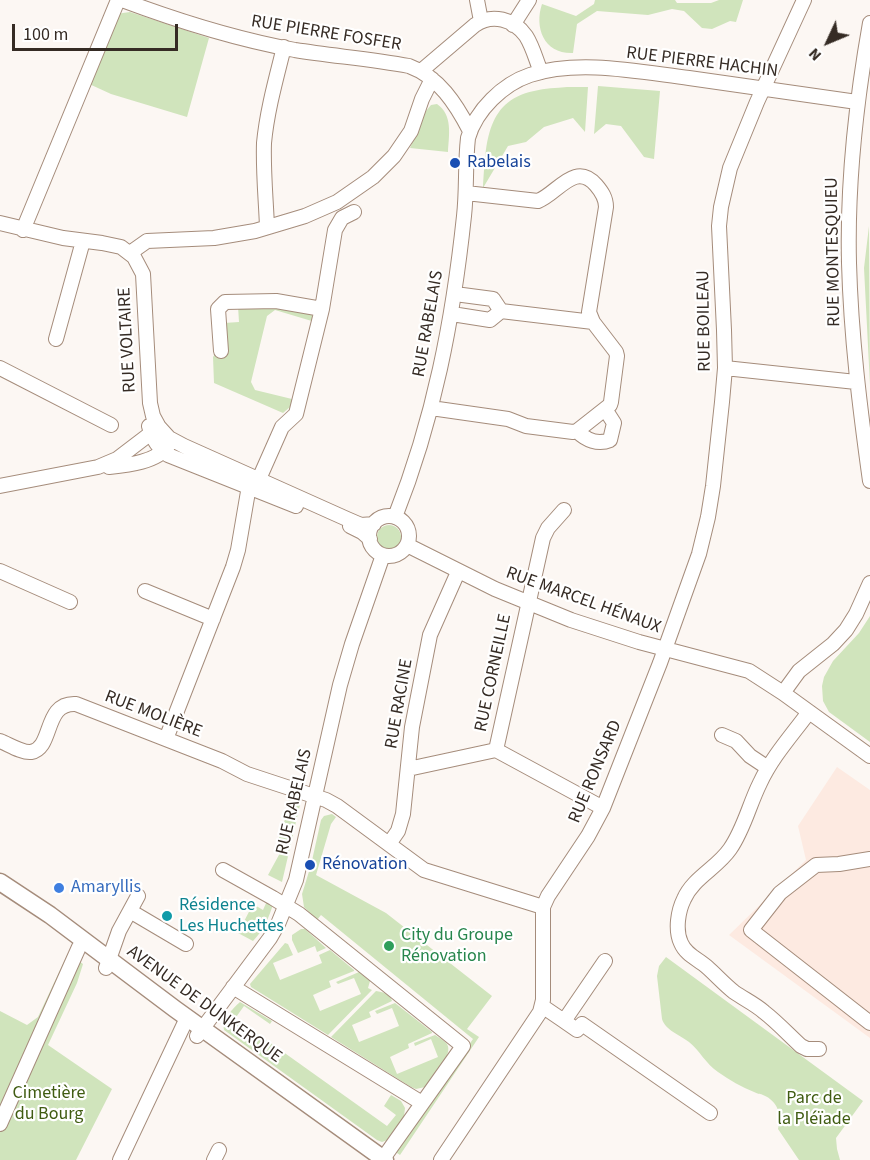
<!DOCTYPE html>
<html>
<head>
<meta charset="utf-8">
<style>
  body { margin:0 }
  #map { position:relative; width:870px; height:1160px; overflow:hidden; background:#fcf7f3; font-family:"Source Sans 3",sans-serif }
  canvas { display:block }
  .north { position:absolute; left:798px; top:12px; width:60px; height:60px; -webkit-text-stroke:4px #fff; paint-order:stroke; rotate:226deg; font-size:16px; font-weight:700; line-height:24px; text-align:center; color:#352b24 }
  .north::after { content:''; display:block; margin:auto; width:21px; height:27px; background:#352b24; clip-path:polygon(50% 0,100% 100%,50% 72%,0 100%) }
  .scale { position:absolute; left:12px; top:24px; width:166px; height:27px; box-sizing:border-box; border:3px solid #352b24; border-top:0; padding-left:8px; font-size:18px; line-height:21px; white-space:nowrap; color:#352b24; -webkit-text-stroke:4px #fff; paint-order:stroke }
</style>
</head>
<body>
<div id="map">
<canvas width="870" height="1160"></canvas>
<div class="north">N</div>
<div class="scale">100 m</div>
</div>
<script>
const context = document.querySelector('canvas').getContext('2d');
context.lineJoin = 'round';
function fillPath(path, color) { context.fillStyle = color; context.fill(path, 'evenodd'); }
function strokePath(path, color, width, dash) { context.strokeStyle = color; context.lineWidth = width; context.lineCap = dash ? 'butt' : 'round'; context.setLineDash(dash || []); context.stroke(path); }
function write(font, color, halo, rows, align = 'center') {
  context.font = font + ' "Source Sans 3",sans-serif'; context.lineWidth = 4.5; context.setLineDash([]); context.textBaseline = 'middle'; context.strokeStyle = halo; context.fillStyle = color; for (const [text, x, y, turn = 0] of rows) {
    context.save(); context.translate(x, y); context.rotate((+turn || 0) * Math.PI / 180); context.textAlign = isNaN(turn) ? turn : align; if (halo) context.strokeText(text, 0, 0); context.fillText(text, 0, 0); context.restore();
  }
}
fillPath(new Path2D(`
  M837,767L870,790V1038L729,935L806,860L798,826Z`), '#fdeae1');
fillPath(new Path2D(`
  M595,0H675L677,3H711L719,0H743L736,22L730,21L712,29L702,28L684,11L672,9L648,15L597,11L577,24L573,53C544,54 534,28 542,4L576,16L594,4Z
  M130,12L209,38L187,117L111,94L87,83L116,14Z
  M598,86L660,91L654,159L644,157L621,126L606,124L594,134Z
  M567,87H588L585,132L573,118L544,127L526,142L508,146L483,188C486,148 484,101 534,91C545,88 556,88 567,87Z
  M437,104C453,115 449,135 448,152L410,148L426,111L431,105Z
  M869,226L870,385L864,268Z
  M238,306H274L314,315L315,322L275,310L267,316L251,382L255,390L292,399L290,407L283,413L214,383L213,357L215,354H226L224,323L239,322Z
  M377 537a12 12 0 1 1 24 0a12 12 0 1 1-24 0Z
  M870,616V742L829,712L823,701L822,686L824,677L833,661L859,633Z
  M289,797L297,801L300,805L299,809L282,882L268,875L280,853L275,850L288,810Z
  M332,814L336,817L331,824L316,875L386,913L492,996L467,1029L479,1037L400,1155L394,1151L473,1039L321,915L317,920L304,907L302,894L311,865L321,820L324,816Z
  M267,901L273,904C269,918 263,931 253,941L238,933L253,904L263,910Z
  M301,929H305L326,948L317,952L315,946L298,953L292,940V935Z
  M285,943L288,944L293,955L273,963L280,980L322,963L319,955L330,950L354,970V971L329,981L331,987L313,995L320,1011L361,994L354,978L338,984L336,982L359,972L370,981L368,988L372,990L328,1035L251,987L250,984Z
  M68,953L83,964L77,983L48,1045L112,1089L76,1160H0V1011L27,1025L38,1017Z
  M666,957L863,1101L836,1138L837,1149L840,1160H799L778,1129C782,1115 778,1101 763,1095C755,1092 763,1096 754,1092C742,1087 729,1080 718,1072C706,1064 700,1051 689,1042C680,1035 665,1030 662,1019L657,976L659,966Z
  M376,991C383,992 390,994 392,1001L369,1012L371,1017L352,1025L359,1042L399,1026L392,1008L377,1014L375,1011L395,1003L432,1032V1033L408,1044L409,1048L390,1057L397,1074L438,1057L431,1039L415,1046L414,1043L435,1035C438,1037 444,1040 447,1044C454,1055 432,1078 425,1087L416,1089L411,1087L331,1037Z
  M240,1002L272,1021L270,1024L244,1006L234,1020L248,1031L251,1029L387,1126L396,1115L384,1106L391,1095L401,1101L405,1108L404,1117L388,1140L382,1142L377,1140L224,1030C222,1020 233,1008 240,1002Z`), '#d0e4bc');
const minor = new Path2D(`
  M122,0C178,21 235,39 295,50C333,56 371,59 409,66C439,77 456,104 470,131
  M477,0L481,21
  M870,23C856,102 847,183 849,263C851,337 860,409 870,481
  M513,25L529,0
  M421,71L475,25C492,13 514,19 526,36C533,47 536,60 541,72
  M0,223L63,238L102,243L121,247L134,257L143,274L150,403L153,416L159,427
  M267,227C266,200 263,171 264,143C267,111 276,79 284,47
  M23,230L118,0
  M130,253L147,241L214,238L255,231L305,216L337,202L373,177L394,156L411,131L422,99L432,79
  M501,311L593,322
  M452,314L490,320L501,311L493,299L455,294
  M56,339L83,241
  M221,351L218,309L225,302L276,301L322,309
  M0,368L111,425
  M725,368L856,382
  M431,408L508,419L526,426L573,432L577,431L610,405L611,402L617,356L616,352L593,322L589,312L606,207C606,198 602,192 596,185C575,161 558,193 538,201L466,193
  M149,426C152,438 158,448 168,455L296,506
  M577,431C586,440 598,445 610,440L614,423L605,409
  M109,467C128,465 157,462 168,446
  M259,479L282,427L296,414L322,309L335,230L342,218L354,212
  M0,486L98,467L117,459L159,427L169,438L184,446L347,519L361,525L374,524
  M369 536a20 20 0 1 1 40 0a20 20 0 1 1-40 0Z
  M395,517C434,419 453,320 464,216C467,190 465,164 468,138C476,110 503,84 530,75C579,59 640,72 689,78C745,86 801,94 857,102
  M350,526L362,532L370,539
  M407,545L495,589L571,620L639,642L749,671L783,693L870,756
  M0,571L70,602
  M145,591L213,619
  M783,693L799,671L833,644L846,630L856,614L870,583
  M809,712C792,735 772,757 760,783C749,805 744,829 730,849C717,868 693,878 684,899C678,911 675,930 681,943C686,955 698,959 707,967C716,975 724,984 734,992C744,999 755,1004 764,1012C777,1022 789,1035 801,1046L807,1049H819
  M722,735L736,741L750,756L768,768
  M166,739L233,567L238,550L250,480
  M0,741C8,744 22,753 31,752C54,748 43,702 76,704L222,761L247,774L326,800L337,806L424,870L543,907
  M496,750L543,538L548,528L564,510
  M408,769L496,750L603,808
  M389,844L398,831L403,814L412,727L430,635L458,572
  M870,859L839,864L816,865L780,893L751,930L870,1023
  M223,870L273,898L299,914L463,1046L382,1160
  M130,911L186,944
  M106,968L119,931L138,896
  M233,987L422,1103
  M542,1006L564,1021L605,961
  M564,1021L577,1030L582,1024L710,1113
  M197,1036L270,938L278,924L296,880L340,685L352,644L383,555
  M0,1124L79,947
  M120,1160L187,1018
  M214,1160L219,1150
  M441,1160L540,1012L543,1000V907L548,896L588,836L603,808L660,663L699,554L708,517L713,486L722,402L725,368L724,330L719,226L721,207L730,168L757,102L804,0`);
const major = new Path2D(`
  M0,882L50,915L175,1009L385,1160`);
strokePath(minor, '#a58c7b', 16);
strokePath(major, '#a58c7b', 19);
strokePath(minor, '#fff', 14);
strokePath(major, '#fff', 16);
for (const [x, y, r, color] of [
  [455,163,6,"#1a4fb4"],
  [310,865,6,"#1a4fb4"],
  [59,888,6,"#3f7fe0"],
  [167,916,6,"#0f9aa8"],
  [389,946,6,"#2e9e5b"]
]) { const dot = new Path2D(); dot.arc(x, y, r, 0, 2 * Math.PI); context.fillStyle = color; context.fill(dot); strokePath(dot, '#fff', 2); }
write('18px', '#352b24', '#fff', [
  ["RUE PIERRE FOSFER",326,34,9],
  ["RUE PIERRE HACHIN",702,63,7],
  ["RUE MONTESQUIEU",834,252,-91],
  ["RUE BOILEAU",705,321,-91],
  ["RUE RABELAIS",429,324,-80],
  ["RUE VOLTAIRE",128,340,-93],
  ["RUE MARCEL HÉNAUX",583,601,20],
  ["RUE CORNEILLE",494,673,-78],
  ["RUE RACINE",400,704,-80],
  ["RUE MOLIÈRE",153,715,21],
  ["RUE RONSARD",596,772,-67],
  ["RUE RABELAIS",295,802,-77],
  ["AVENUE DE DUNKERQUE",204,1005,36]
]);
write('18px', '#164399', '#fff', [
  ["Rabelais",467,163],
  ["Rénovation",322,865]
], 'left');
write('18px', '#366cbe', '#fff', [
  ["Amaryllis",71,888]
], 'left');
write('18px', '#0d838f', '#fff', [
  ["Résidence",179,906],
  ["Les Huchettes",179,927]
], 'left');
write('18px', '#27864d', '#fff', [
  ["City du Groupe",401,936],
  ["Rénovation",401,957]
], 'left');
write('18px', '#405c12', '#fff', [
  ["Cimetière",49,1094],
  ["du Bourg",49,1115],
  ["Parc de",814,1099],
  ["la Pléïade",814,1120]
]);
</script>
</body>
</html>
